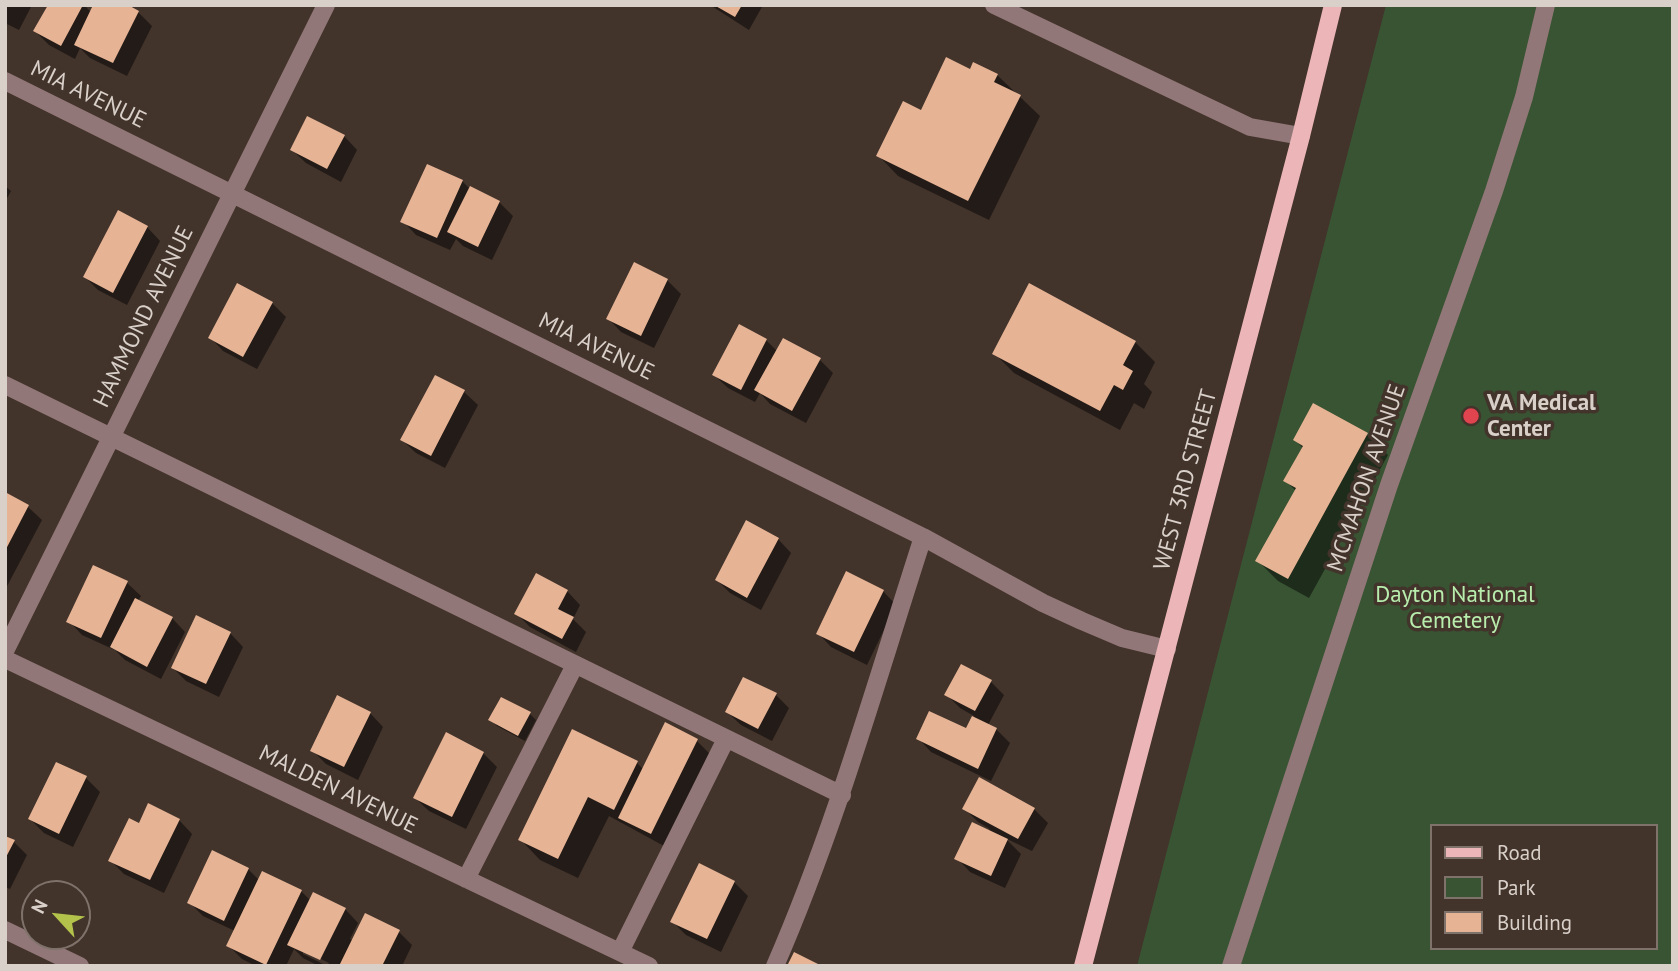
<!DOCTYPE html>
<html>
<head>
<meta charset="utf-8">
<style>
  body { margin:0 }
  #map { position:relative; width:1678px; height:971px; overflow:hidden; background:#42332b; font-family:"PT Sans",sans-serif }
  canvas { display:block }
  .frame { position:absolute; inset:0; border:7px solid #d9d0ca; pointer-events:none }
  .legend { position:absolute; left:1430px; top:824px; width:228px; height:126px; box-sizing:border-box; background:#42332b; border:2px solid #7e726b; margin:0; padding:9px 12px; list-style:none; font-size:21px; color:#d9d0ca }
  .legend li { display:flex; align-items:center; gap:14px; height:35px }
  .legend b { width:35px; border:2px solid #7e726b }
  .north { position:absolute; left:21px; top:880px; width:70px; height:70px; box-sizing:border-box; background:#42332b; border:2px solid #7e726b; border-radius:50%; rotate:297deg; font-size:19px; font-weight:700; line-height:28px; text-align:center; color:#d9d0ca }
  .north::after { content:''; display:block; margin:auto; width:24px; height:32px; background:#b3c24b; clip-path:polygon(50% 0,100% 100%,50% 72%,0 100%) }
</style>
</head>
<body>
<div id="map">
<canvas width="1678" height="971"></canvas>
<div class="frame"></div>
<ul class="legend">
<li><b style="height:9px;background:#ecb6b8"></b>Road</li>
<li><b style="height:19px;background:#395433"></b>Park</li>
<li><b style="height:19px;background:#e6b394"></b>Building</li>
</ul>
<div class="north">N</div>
</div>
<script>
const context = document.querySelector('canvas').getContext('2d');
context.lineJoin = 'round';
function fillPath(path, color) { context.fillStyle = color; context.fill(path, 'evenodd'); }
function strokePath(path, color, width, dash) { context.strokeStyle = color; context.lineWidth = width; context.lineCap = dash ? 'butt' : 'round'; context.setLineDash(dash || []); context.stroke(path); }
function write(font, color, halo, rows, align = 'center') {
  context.font = font + ' "PT Sans",sans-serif'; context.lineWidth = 7; context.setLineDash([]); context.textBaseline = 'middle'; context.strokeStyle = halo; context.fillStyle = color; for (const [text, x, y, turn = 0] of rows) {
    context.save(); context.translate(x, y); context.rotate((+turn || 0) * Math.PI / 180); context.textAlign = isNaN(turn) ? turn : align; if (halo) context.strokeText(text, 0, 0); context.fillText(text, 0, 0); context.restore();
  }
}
fillPath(new Path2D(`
  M1386,5H1673V966H1137ZM1431,826H1655V948H1431Z`), '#395433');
fillPath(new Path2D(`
  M5,5H32L19,30L5,23Z
  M50,5H84L91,12H138L152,26L127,76L90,58L80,48L75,59L49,45L35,31Z
  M710,5H763L749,30Z
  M971,71L997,75L1040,116L989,220L898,176L878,155Z
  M344,136L357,150L341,182L306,163L292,150Z
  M462,181L470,189L499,202L513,216L492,260L463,246L456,239L450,250L416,235L403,221Z
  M5,186L11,191L5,202Z
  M147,227L160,241L127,305L98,290L85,277Z
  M635,264L667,280L681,294L654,348L621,332L608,318Z
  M272,303L286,317L257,369L223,351L210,337Z
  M740,326L766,340L777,351L820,360L833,373L806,423L770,404L760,393L755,402L728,388L714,375Z
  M1135,342L1155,362L1144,384L1152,392L1144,409L1134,403L1120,430L1014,373L994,353Z
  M464,392L478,405L445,468L416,453L402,440Z
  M1314,405L1367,435L1388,455L1309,598L1278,581L1258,561L1296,491L1286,481L1304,449L1295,440Z
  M5,494L28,507L42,520L5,590Z
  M778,539L791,553L761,610L730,593L717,580Z
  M127,583L141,596L138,601L172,618L185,632L161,679L125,660L115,650L82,635L69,621Z
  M567,591L580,605L573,619L586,632L576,652L530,627L516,613Z
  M883,591L896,605L867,665L831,647L818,633Z
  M230,633L243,647L219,697L186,681L173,668Z
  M991,682L1004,695L988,725L996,729L1010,743L991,781L931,752L918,738L967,731L974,716L960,708L947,695Z
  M776,695L789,708L772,741L741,725L727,712Z
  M370,713L383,727L358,780L326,764L312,750Z
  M530,714L536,720L525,741L497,726L491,720Z
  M696,740L710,754L664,846L609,816L578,878L540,860L520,839L637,763L643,769Z
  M483,753L497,767L466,829L429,811L415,798Z
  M57,764L86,778L100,792L73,847L44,833L30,819Z
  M964,808L1034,809L1048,823L1032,851L1005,838L1021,854L1005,888L970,872L957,858L990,829L978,822Z
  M179,820L192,834L164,893L124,874L110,860L139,825Z
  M5,838L14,842L27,855L10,889L5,887Z
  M248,869L259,880L301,891L311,901L345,909L358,923L350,939L353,941L399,932L412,945L402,966H319L303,958L294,949L286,966H256L242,959L228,945L235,931L203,916L190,903ZM303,950L329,963L327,966L303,954Z
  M734,882L748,896L721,952L686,935L672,921Z`), '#0007');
fillPath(new Path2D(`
  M48,5H83L61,46L33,31Z
  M93,5H128L139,11L113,63L74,45Z
  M714,5H742L735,17Z
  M946,57L970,69L973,62L998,74L994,82L1021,95L968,201L876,156L903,101L921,110Z
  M307,116L345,135L327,169L290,150Z
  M427,164L463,180L437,238L400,222Z
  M470,186L500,201L478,247L447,232Z
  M118,210L148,226L113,293L83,277Z
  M634,262L668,279L641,336L606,319Z
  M237,283L273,302L243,357L208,338Z
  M1029,283L1136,341L1123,365L1133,371L1123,390L1114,385L1100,411L992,354Z
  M739,324L767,339L741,390L712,375Z
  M783,338L821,358L792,411L754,390Z
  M435,375L465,390L431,456L400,440Z
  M1313,403L1368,433L1288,579L1255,561L1296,488L1283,481L1303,446L1293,440Z
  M5,492L29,505L5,551Z
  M746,520L779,538L747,598L715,580Z
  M93,565L128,581L101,638L66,622Z
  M846,571L884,590L854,652L816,634Z
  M536,573L568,590L558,609L574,617L562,639L514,614Z
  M135,598L173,617L147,667L110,647Z
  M196,615L231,632L206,684L171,668Z
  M961,664L992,680L975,711L944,695Z
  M743,677L777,693L758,729L725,712Z
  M337,695L371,712L344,767L310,751Z
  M501,697L531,712L518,736L488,720Z
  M929,711L966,728L972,716L997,728L978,769L916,739Z
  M665,722L698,739L651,834L618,818Z
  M572,729L638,761L614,810L588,797L558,859L518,840Z
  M446,732L484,752L452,817L413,798Z
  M56,762L87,776L59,834L28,819Z
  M979,777L1035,808L1018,839L962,809Z
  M148,803L180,819L150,880L108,861L129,818L139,823Z
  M972,822L1008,839L991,876L954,859Z
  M5,836L15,840L5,859Z
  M212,850L249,868L224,921L187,903Z
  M699,863L735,881L707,939L670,922Z
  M262,871L302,890L266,965L226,946Z
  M313,892L346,908L320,960L287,945Z
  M365,913L400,930L382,966H339Z
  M794,952L822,966H787Z`), '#e6b394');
strokePath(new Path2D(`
  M994,5L1250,127L1301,136
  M5,81L923,537L1043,603L1082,621L1122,638L1167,649
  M5,385L842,795
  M5,651L326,5
  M5,659L649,966
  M466,879L575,665
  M5,930L80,966
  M620,952L726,739
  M775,966C836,826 876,682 923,537
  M1231,966L1389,485L1494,191L1524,97L1546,5`), '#927778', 18);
strokePath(new Path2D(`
  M1083,966L1301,136L1333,5`), '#ecb6b8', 18);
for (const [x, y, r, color] of [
  [1471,416,9,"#e0444e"]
]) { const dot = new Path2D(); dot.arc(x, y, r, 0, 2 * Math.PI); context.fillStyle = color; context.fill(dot); strokePath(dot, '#42332b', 2.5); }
write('23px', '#d9d0ca', '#42332b', [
  ["MIA AVENUE",88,95,26],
  ["HAMMOND AVENUE",144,317,-64],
  ["MIA AVENUE",596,347,26],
  ["MCMAHON AVENUE",1367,478,-71],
  ["WEST 3RD STREET",1186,480,-75],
  ["MALDEN AVENUE",338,790,26]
]);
write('bold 23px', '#d9d0ca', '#42332b', [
  ["VA Medical",1487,403],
  ["Center",1487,429]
], 'left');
write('23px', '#b8eead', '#42332b', [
  ["Dayton National",1455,595],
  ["Cemetery",1455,621]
]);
</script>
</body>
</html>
